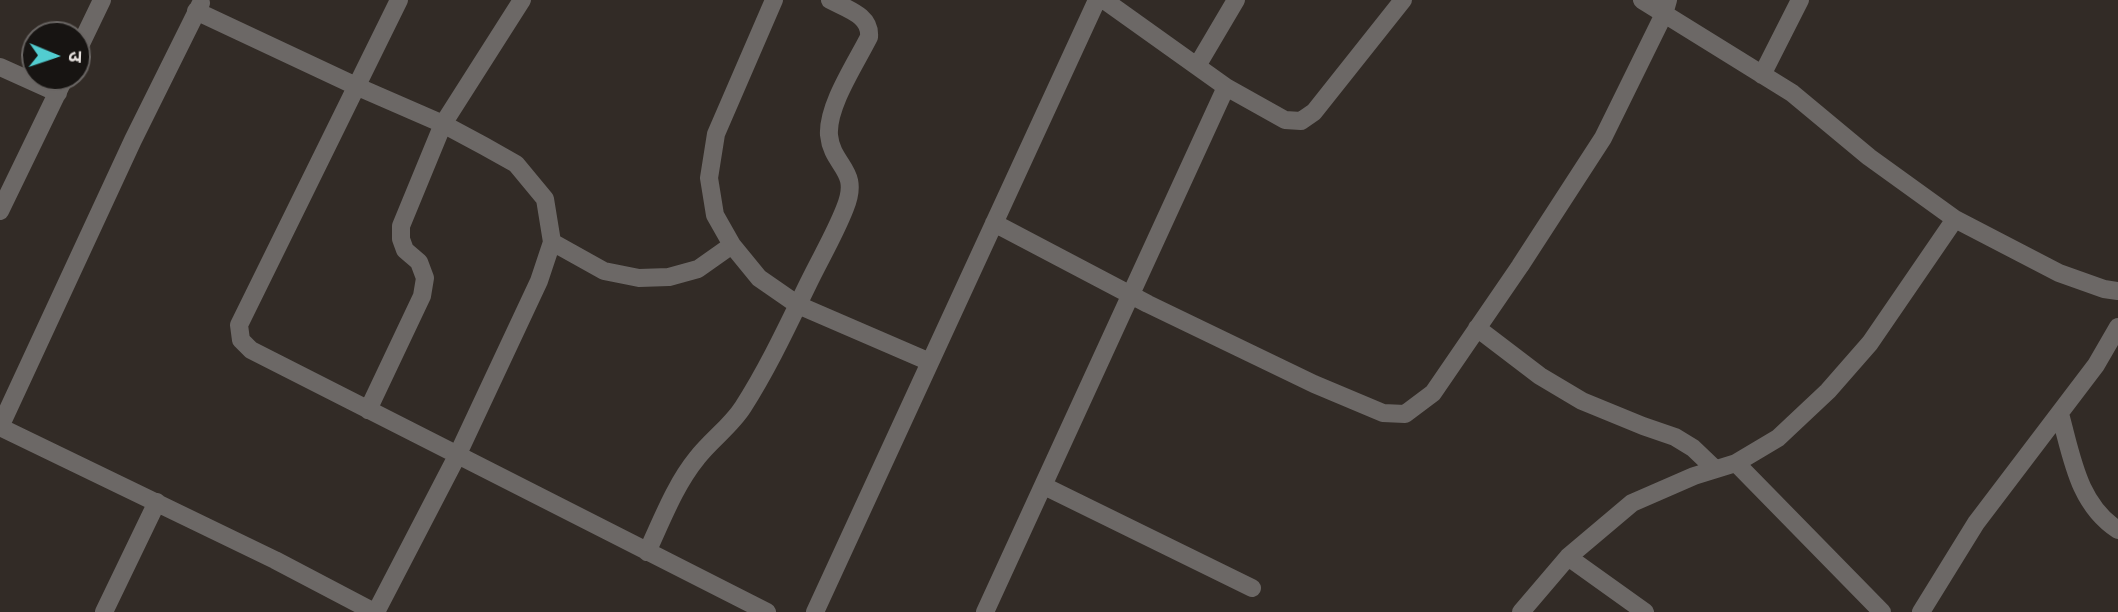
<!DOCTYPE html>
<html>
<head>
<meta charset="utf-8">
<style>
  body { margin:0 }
  #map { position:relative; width:2118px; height:612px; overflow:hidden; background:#322b26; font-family:"Nunito Sans","Noto Sans Devanagari",sans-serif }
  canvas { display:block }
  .north { position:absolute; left:21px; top:21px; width:70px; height:70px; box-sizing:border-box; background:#171412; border:2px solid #696563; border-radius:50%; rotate:92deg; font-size:19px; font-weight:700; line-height:28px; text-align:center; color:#e4dfdc }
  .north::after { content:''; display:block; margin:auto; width:24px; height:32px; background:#52cdd0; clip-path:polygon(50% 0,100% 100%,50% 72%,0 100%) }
</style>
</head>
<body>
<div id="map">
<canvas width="2118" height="612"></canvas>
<div class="north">उ</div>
</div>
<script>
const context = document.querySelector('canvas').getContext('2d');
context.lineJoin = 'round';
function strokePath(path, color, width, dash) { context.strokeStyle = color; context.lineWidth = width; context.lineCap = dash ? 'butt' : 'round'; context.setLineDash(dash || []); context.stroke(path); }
strokePath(new Path2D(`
  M399,0L239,325L241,340L251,350L767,612
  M774,0L716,134L709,178L715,215L732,245L759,278L798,305L930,362
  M1104,0L1226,87L1285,120L1301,121L1314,112L1403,0
  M1642,0L1792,93L1869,157L1955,219L2059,273L2104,289L2118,291
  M196,11L358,87L443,124L484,146L516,164L545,199L552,242L539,281L457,456L376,612
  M77,52L102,0
  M1197,66L1236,0
  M0,67L58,93
  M1762,75L1800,0
  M0,211L65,77
  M994,223L1148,304L1314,384L1383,413L1405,414L1433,393L1520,266L1603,138L1664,14L1668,0
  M552,242L604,271L639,278L669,277L698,269L732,245
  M1477,328L1540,376L1582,401L1643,426L1675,437L1693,448L1715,469
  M368,410L422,296L425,278L419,262L405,250L401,239V226L443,124L522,0
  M2060,414C2072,457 2078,504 2118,530
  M0,427L133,140L201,3
  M0,427L275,560L374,612
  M1736,463L1882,612
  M1044,486L1252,588
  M647,552C662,520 675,485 697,458C711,440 731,426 743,407C768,368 788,325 808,284C820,259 835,234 845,208C861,169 832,167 829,135C827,106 856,63 869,37C871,15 846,9 830,0
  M1568,557L1645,612
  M104,612L157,502
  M815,612L1097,0
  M985,612L1226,87
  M1521,612L1568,557L1632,503L1694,476L1736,463L1778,438L1828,391L1870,343L1955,219
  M1921,612L1976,523L2096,365L2118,327`), '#6c6866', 18);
</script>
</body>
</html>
